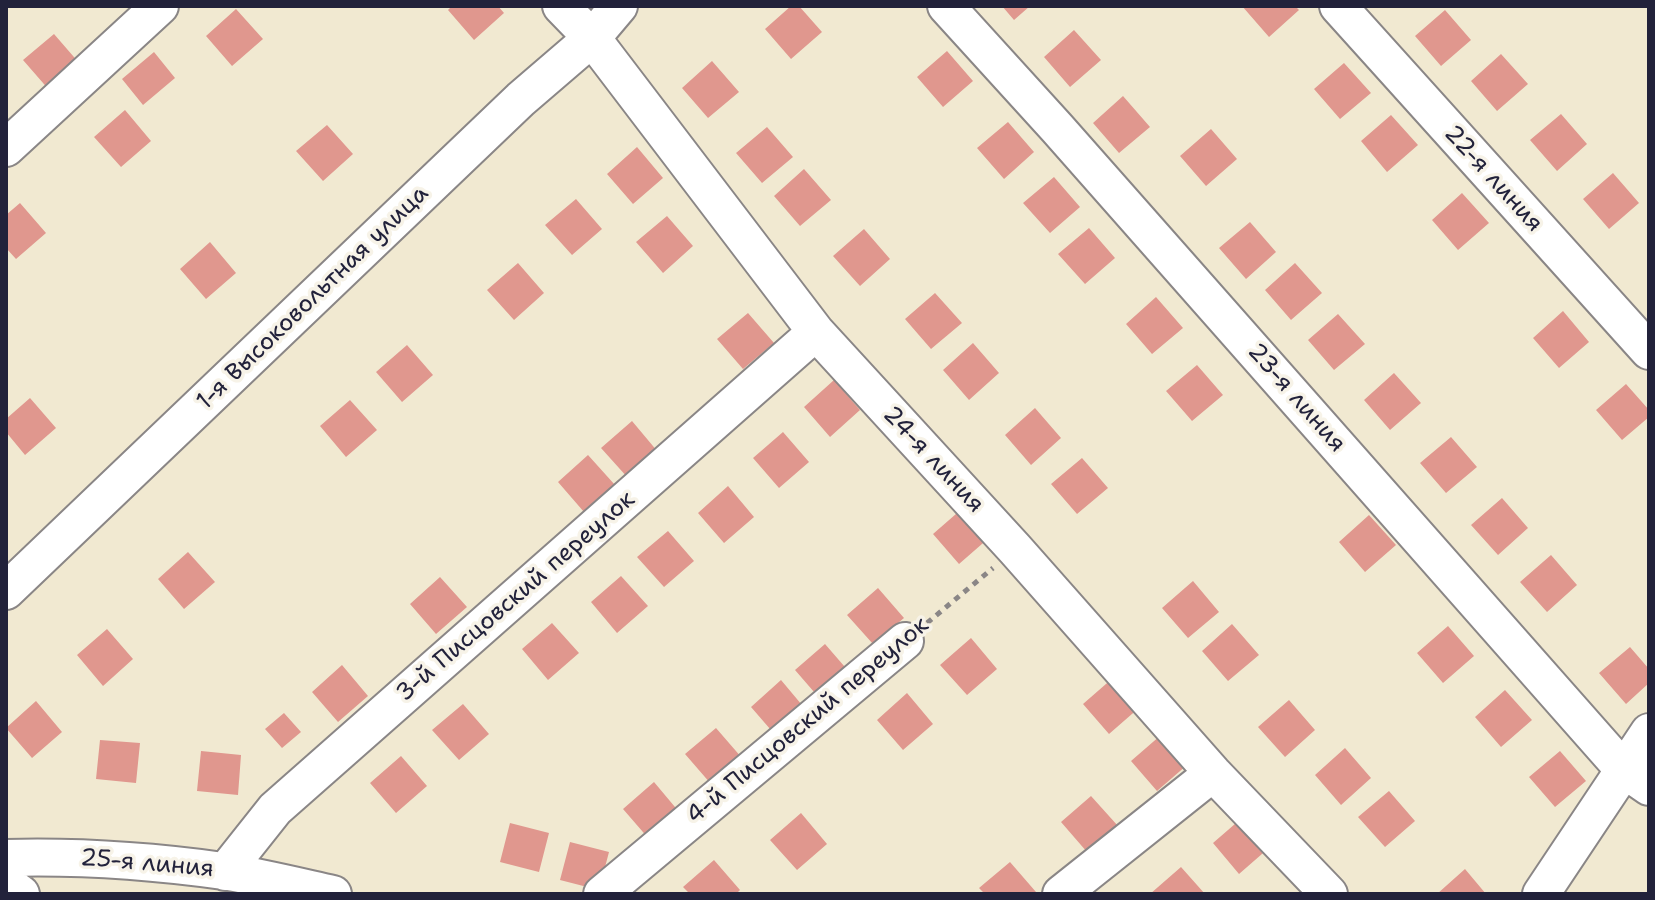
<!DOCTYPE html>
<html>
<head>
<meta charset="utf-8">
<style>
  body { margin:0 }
  #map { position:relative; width:1655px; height:900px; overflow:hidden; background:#f1e9d1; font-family:"Shantell Sans",sans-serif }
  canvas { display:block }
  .frame { position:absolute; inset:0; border:8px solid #22223b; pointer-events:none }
</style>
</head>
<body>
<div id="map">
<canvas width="1655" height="900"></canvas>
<div class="frame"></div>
</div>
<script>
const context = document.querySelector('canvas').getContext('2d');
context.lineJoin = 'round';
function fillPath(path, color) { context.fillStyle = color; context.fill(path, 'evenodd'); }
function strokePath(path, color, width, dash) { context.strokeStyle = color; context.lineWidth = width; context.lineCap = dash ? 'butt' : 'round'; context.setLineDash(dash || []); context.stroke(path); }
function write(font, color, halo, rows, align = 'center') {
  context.font = font + ' "Shantell Sans",sans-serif'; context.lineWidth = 7; context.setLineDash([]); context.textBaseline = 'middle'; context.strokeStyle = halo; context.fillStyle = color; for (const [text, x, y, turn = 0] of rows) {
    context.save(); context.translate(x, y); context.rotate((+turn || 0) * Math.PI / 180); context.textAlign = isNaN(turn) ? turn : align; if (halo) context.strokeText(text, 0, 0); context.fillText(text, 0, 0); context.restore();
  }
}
fillPath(new Path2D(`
  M452,6H498L504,13L474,40L448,10Z
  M791,6H799L822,32L791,59L765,29Z
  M1002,6H1030L1014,20Z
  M1242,6H1295L1299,10L1269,37Z
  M236,9L263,39L232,66L206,36Z
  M1445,10L1471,40L1441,66L1415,36Z
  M1074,30L1101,60L1070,87L1044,57Z
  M54,34L80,64L50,91L23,60Z
  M947,51L973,81L943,107L917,77Z
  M154,52L175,78L143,105L122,79Z
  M1501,54L1528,84L1497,111L1471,81Z
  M712,61L739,92L708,118L682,88Z
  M1344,63L1371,93L1340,119L1314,89Z
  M1123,96L1150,127L1119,153L1093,123Z
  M125,110L151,141L121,167L94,137Z
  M1561,114L1587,144L1557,171L1530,140Z
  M1391,115L1418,145L1387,172L1361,141Z
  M1008,122L1034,152L1004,179L977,148Z
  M327,125L353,154L323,181L296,151Z
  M767,127L793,157L762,183L736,153Z
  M1211,129L1237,159L1206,186L1180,156Z
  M637,147L663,178L633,204L607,174Z
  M804,169L831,200L800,226L774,196Z
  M1613,173L1639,203L1609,229L1583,199Z
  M1054,177L1080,207L1050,233L1023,203Z
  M1462,193L1489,223L1458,250L1432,220Z
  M576,199L602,229L572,255L545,225Z
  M20,203L46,233L16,259L6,248V215Z
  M667,216L693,246L663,273L636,242Z
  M1250,222L1276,252L1246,279L1219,248Z
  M1089,228L1115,258L1085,284L1058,254Z
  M864,229L890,259L860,286L833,256Z
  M210,242L236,273L206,299L180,269Z
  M518,263L544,293L514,320L487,290Z
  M1295,263L1322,293L1291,320L1265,290Z
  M935,293L962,323L931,349L905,319Z
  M1156,297L1183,328L1152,354L1126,324Z
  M1563,311L1589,342L1559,368L1533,338Z
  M748,313L774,343L743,369L717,339Z
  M1338,314L1365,344L1334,370L1308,340Z
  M973,343L999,373L969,400L943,370Z
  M407,345L433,375L402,402L376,372Z
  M1197,365L1223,395L1192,421L1166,391Z
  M1394,373L1421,403L1390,430L1364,400Z
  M834,380L860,410L830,437L804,407Z
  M1626,384L1649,410V417L1622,440L1596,410Z
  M30,398L56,428L25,455L6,432V419Z
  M350,400L377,430L346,457L320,426Z
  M1035,408L1061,438L1031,465L1005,435Z
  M632,421L658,452L628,478L601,448Z
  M783,432L809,462L779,488L753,458Z
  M1451,437L1477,467L1446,493L1420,463Z
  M588,455L615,485L584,512L558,482Z
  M1082,458L1108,488L1077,514L1051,484Z
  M728,486L754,517L724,543L698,513Z
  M1502,498L1528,528L1498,555L1471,525Z
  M964,507L990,537L959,564L933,534Z
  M1369,515L1396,545L1365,572L1339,542Z
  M668,531L694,561L664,587L637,557Z
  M188,552L215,582L184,609L158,579Z
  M1551,555L1577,585L1547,612L1520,582Z
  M621,576L648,606L617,633L591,602Z
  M440,577L467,607L436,634L410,604Z
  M1193,581L1219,612L1188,638L1162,608Z
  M878,588L904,618L873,644L847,615Z
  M552,623L579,653L548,680L522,649Z
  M1232,624L1259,655L1228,681L1202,651Z
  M1448,626L1474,656L1443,683L1417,653Z
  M107,629L133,659L103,686L77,655Z
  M971,638L997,669L967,695L940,665Z
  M825,644L851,674L821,700L795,670Z
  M1630,647L1649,669V683L1626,704L1599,673Z
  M342,665L368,696L338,722L312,692Z
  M1114,677L1140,707L1109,734L1083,704Z
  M781,680L807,711L777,737L751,707Z
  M1505,690L1532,720L1501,747L1475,717Z
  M907,693L933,724L903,750L877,720Z
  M1289,700L1315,730L1285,757L1258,727Z
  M36,701L62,732L32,758L6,728Z
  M463,704L489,734L459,760L432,730Z
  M284,713L301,732L282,748L265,729Z
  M716,728L742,758L711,784L685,754Z
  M1161,735L1187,765L1157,791L1131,761Z
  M100,740L140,743L136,783L96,779Z
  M1345,748L1371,778L1341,805L1315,775Z
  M201,751L241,755L238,795L197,791Z
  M1560,751L1586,781L1555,807L1529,777Z
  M401,756L427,786L396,813L370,783Z
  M654,782L680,813L649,839L623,809Z
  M1389,791L1415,821L1385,847L1358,817Z
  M1091,796L1118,826L1087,852L1061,822Z
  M801,813L827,844L797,870L770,840Z
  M1243,817L1270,847L1239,874L1213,843Z
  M510,823L549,833L539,872L500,862Z
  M570,842L609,852L599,890L560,880Z
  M714,860L740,890L736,894H690L683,887Z
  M1010,862L1036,892L1033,894H985L979,888Z
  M1181,867L1205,894H1150Z
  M1465,869L1486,894H1437Z`), '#e0978e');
const minor = new Path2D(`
  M561,6L592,38L816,332L1015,549L1213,773L1329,894
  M946,6L1057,128L1623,769L1649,787
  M1338,6L1649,351
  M6,148L160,6
  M6,591L521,99L592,38L619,6
  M6,858C79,856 151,861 223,871C260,877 297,886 333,894
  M225,872L275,809L816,332
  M6,883L21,894
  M602,894L905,641
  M1061,894L1213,773
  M1541,894L1649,732`);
strokePath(minor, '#8a8686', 40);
strokePath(new Path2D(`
  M927,623L993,568`), '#8a8686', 5, [6, 6]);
strokePath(minor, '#fff', 36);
write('24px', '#22223b', '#f7f3e8', [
  ["22-я линия",1493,179,48],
  ["1-я Высоковольтная улица",313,298,-44],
  ["23-я линия",1296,398,49],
  ["24-я линия",933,460,47],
  ["3-й Писцовский переулок",516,597,-41],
  ["4-й Писцовский переулок",808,721,-40],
  ["25-я линия",147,864,5]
]);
</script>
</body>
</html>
